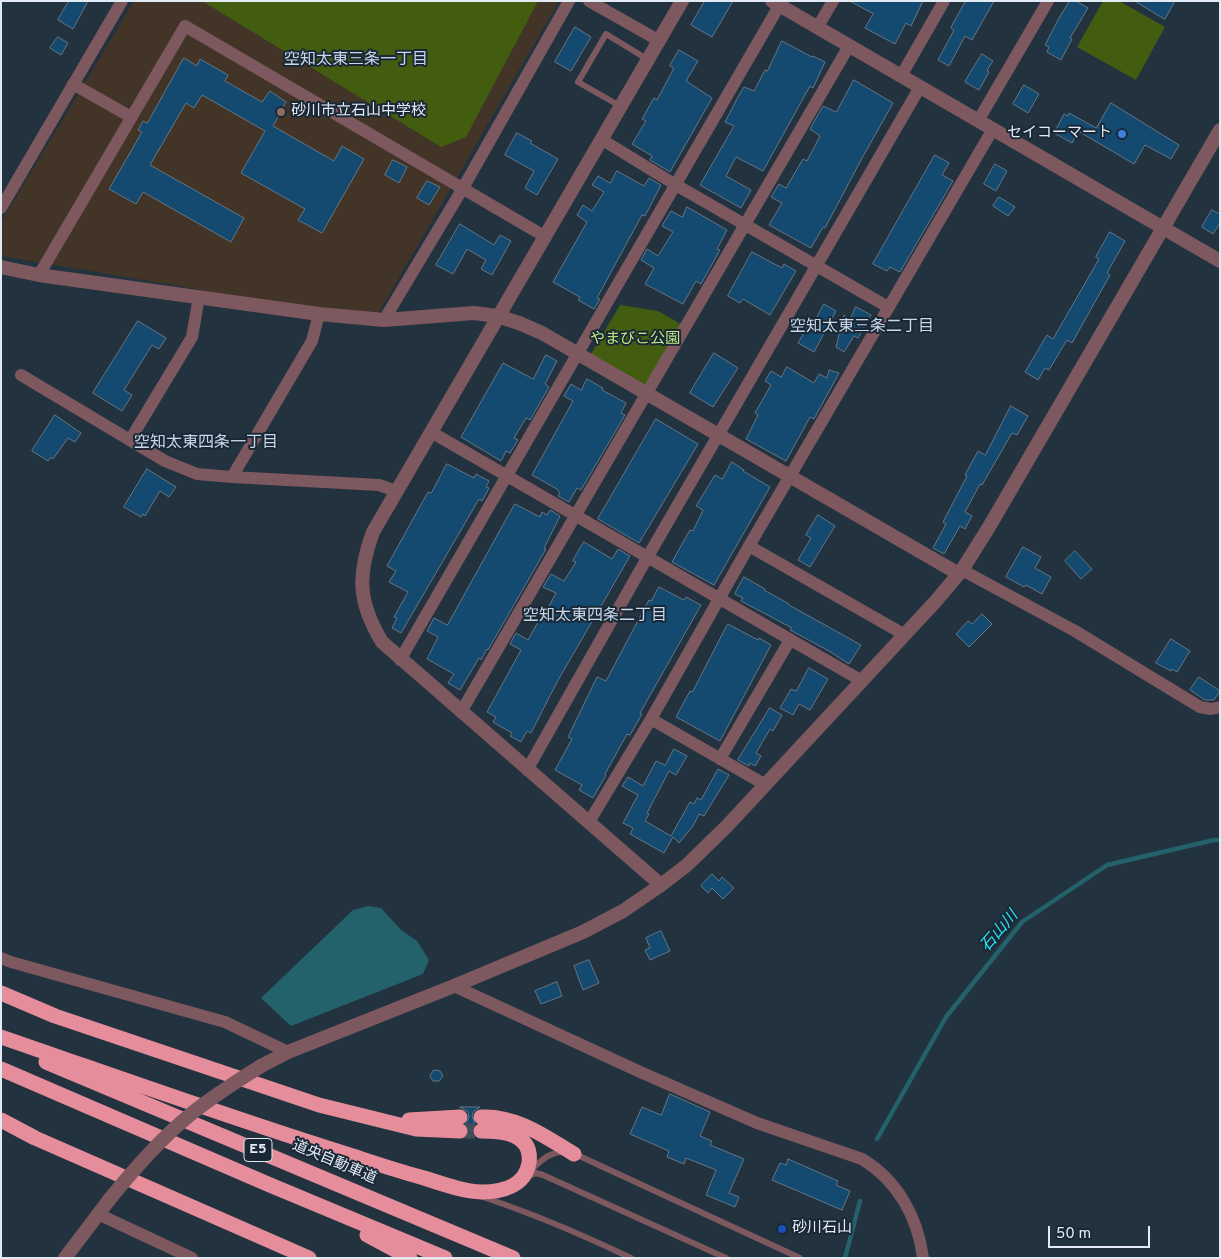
<!DOCTYPE html>
<html>
<head>
<meta charset="utf-8">
<style>
  body { margin:0 }
  #map { position:relative; width:1221px; height:1259px; overflow:hidden; background:#23323f; font-family:Overpass,sans-serif }
  canvas { display:block }
  .frame { position:absolute; inset:0; border:2px solid #e2ebf4; pointer-events:none }
  .scale { position:absolute; left:1048px; top:1226px; width:102px; height:22px; box-sizing:border-box; border:2px solid #e2ebf4; border-top:0; padding-left:6px; font-size:15px; line-height:18px; white-space:nowrap; color:#e2ebf4; -webkit-text-stroke:4px #192834; paint-order:stroke }
</style>
</head>
<body>
<div id="map">
<canvas width="1221" height="1259"></canvas>
<div class="frame"></div>
<div class="scale">50 m</div>
</div>
<script>
const context = document.querySelector('canvas').getContext('2d');
context.lineJoin = 'round';
function fillPath(path, color) { context.fillStyle = color; context.fill(path, 'evenodd'); }
function strokePath(path, color, width, dash) { context.strokeStyle = color; context.lineWidth = width; context.lineCap = dash ? 'butt' : 'round'; context.setLineDash(dash || []); context.stroke(path); }
function write(font, color, halo, rows, align = 'center') {
  context.font = font + ' Overpass,"Noto Sans JP",sans-serif'; context.lineWidth = 4; context.setLineDash([]); context.textBaseline = 'middle'; context.strokeStyle = halo; context.fillStyle = color; for (const [text, x, y, turn = 0] of rows) {
    context.save(); context.translate(x, y); context.rotate((+turn || 0) * Math.PI / 180); context.textAlign = isNaN(turn) ? turn : align; if (halo) context.strokeText(text, 0, 0); context.fillText(text, 0, 0); context.restore();
  }
}
fillPath(new Path2D(`
  M134,1H559L378,314L320,310L1,256V222Z`), '#423527');
fillPath(new Path2D(`
  M202,1H538L466,137L441,147Z
  M1103,1H1119L1165,27L1136,80L1077,47Z
  M620,305L658,311L681,324L645,385L591,354Z`), '#425c10');
fillPath(new Path2D(`
  M368,906L381,908L401,930L417,941L429,960L423,974L291,1026L261,998L353,910Z`), '#23626a');
strokePath(new Path2D(`
  M877,1139L946,1017L1022,922L1107,865L1214,840H1220
  M845,1258L860,1201`), '#23626a', 4.5);
const building = new Path2D(`
  M69,1H88L73,29L58,20Z
  M705,1H733L712,37L691,25Z
  M850,1H923L911,26L906,23L895,44L865,28L873,14Z
  M966,1H994L972,40L965,36L949,66L938,60L954,30L951,28Z
  M1070,1H1076L1088,8L1070,38L1072,39L1061,60L1047,52L1049,47L1045,45L1059,18Z
  M1135,1H1175L1165,19Z
  M575,27L591,37L571,71L555,62Z
  M58,37L68,43L61,55L50,48Z
  M782,41L812,57L813,56L825,62L813,88L810,86L763,171L736,157L726,176L751,190L741,208L700,185L734,126L725,122L738,97L744,87L754,91L765,70L767,71Z
  M679,50L698,61L686,81L712,98L670,172L650,160L652,156L632,144L646,121L642,119L654,98L657,100L674,68L670,66Z
  M982,54L993,61L987,70L989,72L979,90L965,82Z
  M184,58L197,66L200,59L228,75L225,81L262,102L270,91L286,102L273,126L334,161L342,146L364,159L322,233L298,220L305,209L241,173L265,131L202,95L194,108L186,103L150,165L244,218L231,242L143,192L136,204L109,189L142,132L138,130L143,121L147,123Z
  M854,80L893,103L861,160L825,228L823,227L811,248L769,225L782,203L771,197L779,184L786,188L803,159L807,161L820,136L810,129L823,106L836,112Z
  M1024,85L1039,94L1028,113L1013,104Z
  M1111,103L1179,145L1171,159L1145,145L1134,164L1078,131L1072,143L1054,133L1064,114L1068,116L1069,113L1096,128Z
  M517,133L532,141L530,143L558,159L537,195L525,188L534,171L505,155Z
  M935,155L949,163L942,175L953,181L900,272L890,267L887,271L873,264Z
  M393,160L407,167L399,183L385,175Z
  M995,164L1007,171L996,191L984,184Z
  M617,171L644,186L649,178L661,185L645,216L642,215L597,298L600,299L594,309L578,300L580,297L553,282L587,222L577,215L583,205L592,211L604,192L592,185L598,176L610,183Z
  M427,181L440,187L429,205L417,198Z
  M999,197L1015,207L1008,216L993,206Z
  M687,207L727,230L717,249L720,250L701,284L696,281L683,304L645,284L654,268L641,260L647,249L658,256L673,232L662,226L671,211L682,217Z
  M1212,210L1220,214V223L1213,234L1202,227Z
  M460,224L494,245L500,235L511,241L492,275L481,269L486,260L467,249L453,274L436,265Z
  M1110,232L1125,241L1107,273L1110,275L1072,343L1067,340L1049,370L1045,368L1038,380L1025,372L1047,335L1053,339L1099,259L1096,257Z
  M752,252L782,268L784,264L796,271L770,315L743,299L740,303L728,296Z
  M824,304L836,311L814,352L798,343L809,324L812,326Z
  M856,307L871,315L858,338L854,336L844,352L836,347L844,315L850,319Z
  M138,321L166,338L159,349L152,345L124,390L132,395L122,411L93,393Z
  M714,353L738,368L713,407L690,393Z
  M546,355L557,361L545,384L549,387L530,420L526,418L514,438L518,440L510,453L506,451L501,461L461,437L503,363L533,379Z
  M787,367L814,383L819,374L827,378L829,370L839,373L814,419L810,417L786,461L746,439L758,415L755,413L771,385L765,381L771,371L781,377Z
  M587,379L603,388L602,390L626,403L621,413L625,415L581,490L577,488L569,502L558,496L560,493L557,489L532,475L573,401L564,396L571,384L581,390Z
  M1011,406L1028,416L1017,435L1012,433L982,485L980,484L965,512L972,516L965,529L960,526L944,554L933,548L946,524L943,522L967,476L965,475L978,451L985,455Z
  M55,415L81,433L75,442L68,438L53,459L51,457L48,461L32,451Z
  M656,419L698,444L639,543L598,519Z
  M732,462L744,470L743,471L770,487L714,585L672,562L690,530L693,531L703,510L696,506L715,475L722,479Z
  M447,464L474,478L476,474L489,481L486,487L489,488L482,501L479,499L401,633L392,628L397,618L394,617L408,592L389,582L396,571L387,566L428,492L431,493Z
  M147,469L176,487L169,497L160,491L145,516L143,514L141,517L124,507Z
  M515,504L540,517L542,512L547,515L550,510L560,516L544,548L546,549L488,650L487,649L481,660L479,658L460,690L448,683L454,674L427,659L438,637L427,631L434,618L447,625Z
  M818,515L835,526L810,567L798,560L811,538L806,535Z
  M584,542L612,559L618,549L630,556L557,682L531,733L527,731L521,742L510,736L512,733L493,722L496,717L487,712L521,650L510,644L516,633L528,640L543,613L545,614L556,593L543,587L551,574L564,581L576,562L573,561Z
  M1023,547L1041,557L1035,568L1051,577L1042,594L1026,585L1024,587L1006,577Z
  M1075,551L1092,569L1081,579L1065,561Z
  M744,577L765,589L764,590L789,604V605L861,645L849,664L829,651L790,630L792,628L741,601L743,598L735,594Z
  M659,587L684,600L686,597L701,605L640,713L642,714L630,735L627,734L605,774L606,775L593,798L579,790L582,785L555,770L572,739L568,737L597,677L606,681L649,600L651,601Z
  M982,614L992,624L969,647L956,634L968,621L972,624Z
  M728,624L758,640L759,638L771,645L720,741L676,717L690,691L692,692Z
  M1171,639L1190,651L1177,672L1172,669L1171,671L1156,663Z
  M809,668L828,679L810,710L799,704L793,715L780,708L791,689L796,691Z
  M1199,677L1220,691L1214,700H1205L1190,690Z
  M770,708L782,715L773,731L770,729L756,753L761,756L755,766L750,763L749,766L738,760Z
  M674,749L687,756L676,775L669,771L647,813L649,814L645,821L671,836L690,802L694,804L697,798L701,800L718,769L729,775L704,816L699,814L693,826L679,843L673,837L664,853L630,834L633,828L623,823L638,795L622,786L628,777L643,786L656,761L665,765Z
  M712,874L719,881L722,877L734,888L723,899L712,888L708,893L701,886Z
  M661,931L670,951L650,960L645,950L650,948L646,938Z
  M589,960L599,983L583,990L574,966Z
  M557,982L562,996L541,1004L535,991Z
  M434,1070L440,1071L443,1076L439,1081H433L430,1076Z
  M670,1094L710,1112L700,1136L712,1141L710,1145L744,1159L729,1193L739,1197L735,1207L706,1195L716,1170L686,1158L684,1164L667,1157L669,1151L630,1134L642,1107L661,1115Z
  M460,1107H480L473,1112L472,1116L475,1124L472,1130L473,1136H468L469,1131L466,1124L469,1117L468,1112Z
  M788,1159L838,1181L836,1185L850,1191L842,1210L772,1180L780,1163L786,1165Z`);
fillPath(building, '#144970');
strokePath(building, '#657685', 1);
strokePath(new Path2D(`
  M460,1131H481`), '#404e5a', 15, [15, 8]);
strokePath(new Path2D(`
  M620,106L578,82L606,34L647,59
  M575,1154L800,1258
  M531,1170C541,1161 550,1151 565,1152
  M527,1177L536,1173L543,1175L726,1258
  M483,1197C534,1214 583,1235 631,1258`), '#7d585e', 6);
strokePath(new Path2D(`
  M589,1L658,40
  M817,28L833,1
  M901,76L944,1
  M73,84L131,117
  M978,121L1048,1
  M601,139L676,185L888,307
  M1,208L122,1
  M39,275L185,26L544,236
  M384,320L463,188L569,1
  M21,375L165,461L197,474L232,477L379,485L396,491
  M431,432L862,681
  M130,440L192,337L199,297
  M232,477L312,341L319,314
  M749,546L905,635
  M962,570L1075,631L1200,707L1211,709L1220,707
  M400,660L779,6
  M461,712L849,46
  M651,719L764,784
  M720,759L790,640
  M527,770L647,558L920,87
  M589,822L651,719L749,546L993,129
  M1,958L11,962L225,1022L288,1052
  M454,986L638,1071L757,1123L862,1159C897,1180 918,1217 923,1258
  M98,1214L192,1258`), '#7d585e', 12);
strokePath(new Path2D(`
  M772,1L1220,261
  M1,267L39,275L319,314L384,320L474,313L497,316L519,323L542,333L959,574
  M661,885L382,642C358,602 357,576 373,532L682,1
  M261,1066L288,1052L454,986L583,932L623,911L661,885L687,865L727,826L935,602L962,570L989,527L1220,130
  M65,1258L109,1200`), '#7d585e', 14);
strokePath(new Path2D(`
  M1,993L55,1016L319,1105L416,1129L460,1131
  M1,1037C120,1078 239,1121 359,1158C380,1165 402,1172 424,1178C443,1184 462,1191 482,1192C502,1192 525,1186 529,1163C533,1133 502,1131 481,1131
  M46,1062L513,1258
  M1,1069L270,1185L445,1258
  M481,1117C516,1115 546,1137 574,1154
  M1,1120L35,1138L309,1258
  M409,1120L460,1117
  M367,1235L410,1258`), '#e58d9b', 15);
strokePath(new Path2D(`
  M109,1200C134,1169 160,1139 191,1114C213,1096 237,1081 261,1066`), '#7d585e', 14);
for (const [x, y, r, color] of [
  [281,112,5,"#8d6e63"],
  [1122,134,5,"#3f7fe0"],
  [782,1229,5,"#1a4fb4"]
]) { const dot = new Path2D(); dot.arc(x, y, r, 0, 2 * Math.PI); context.fillStyle = color; context.fill(dot); strokePath(dot, '#192834', 2); }
for (const [x, y, w] of [
  [258,1150,28]
]) { const box = new Path2D(); box.roundRect(x - w / 2, y - 11.5, w, 23, 4); context.fillStyle = '#192834'; context.fill(box); strokePath(box, '#e2ebf4', 1); }
write('bold 14px', '#e2ebf4', null, [
  ["E5",258,1150]
]);
write('15px', '#e2ebf4', '#192834', [
  ["砂川市立石山中学校",291,112],
  ["セイコーマート",1112,134,"right"],
  ["砂川石山",792,1229]
], 'left');
write('15px', '#c0ea84', '#192834', [
  ["やまびこ公園",635,340]
]);
write('15px', '#e2ebf4', '#192834', [
  ["道央自動車道",334,1163,23]
]);
write('16px', '#c6d8e9', '#192834', [
  ["空知太東三条一丁目",356,61],
  ["空知太東三条二丁目",862,328],
  ["空知太東四条一丁目",206,444],
  ["空知太東四条二丁目",595,617]
]);
write('italic 16px', '#28e2f5', '#192834', [
  ["石山川",1000,932,-49]
]);
</script>
</body>
</html>
